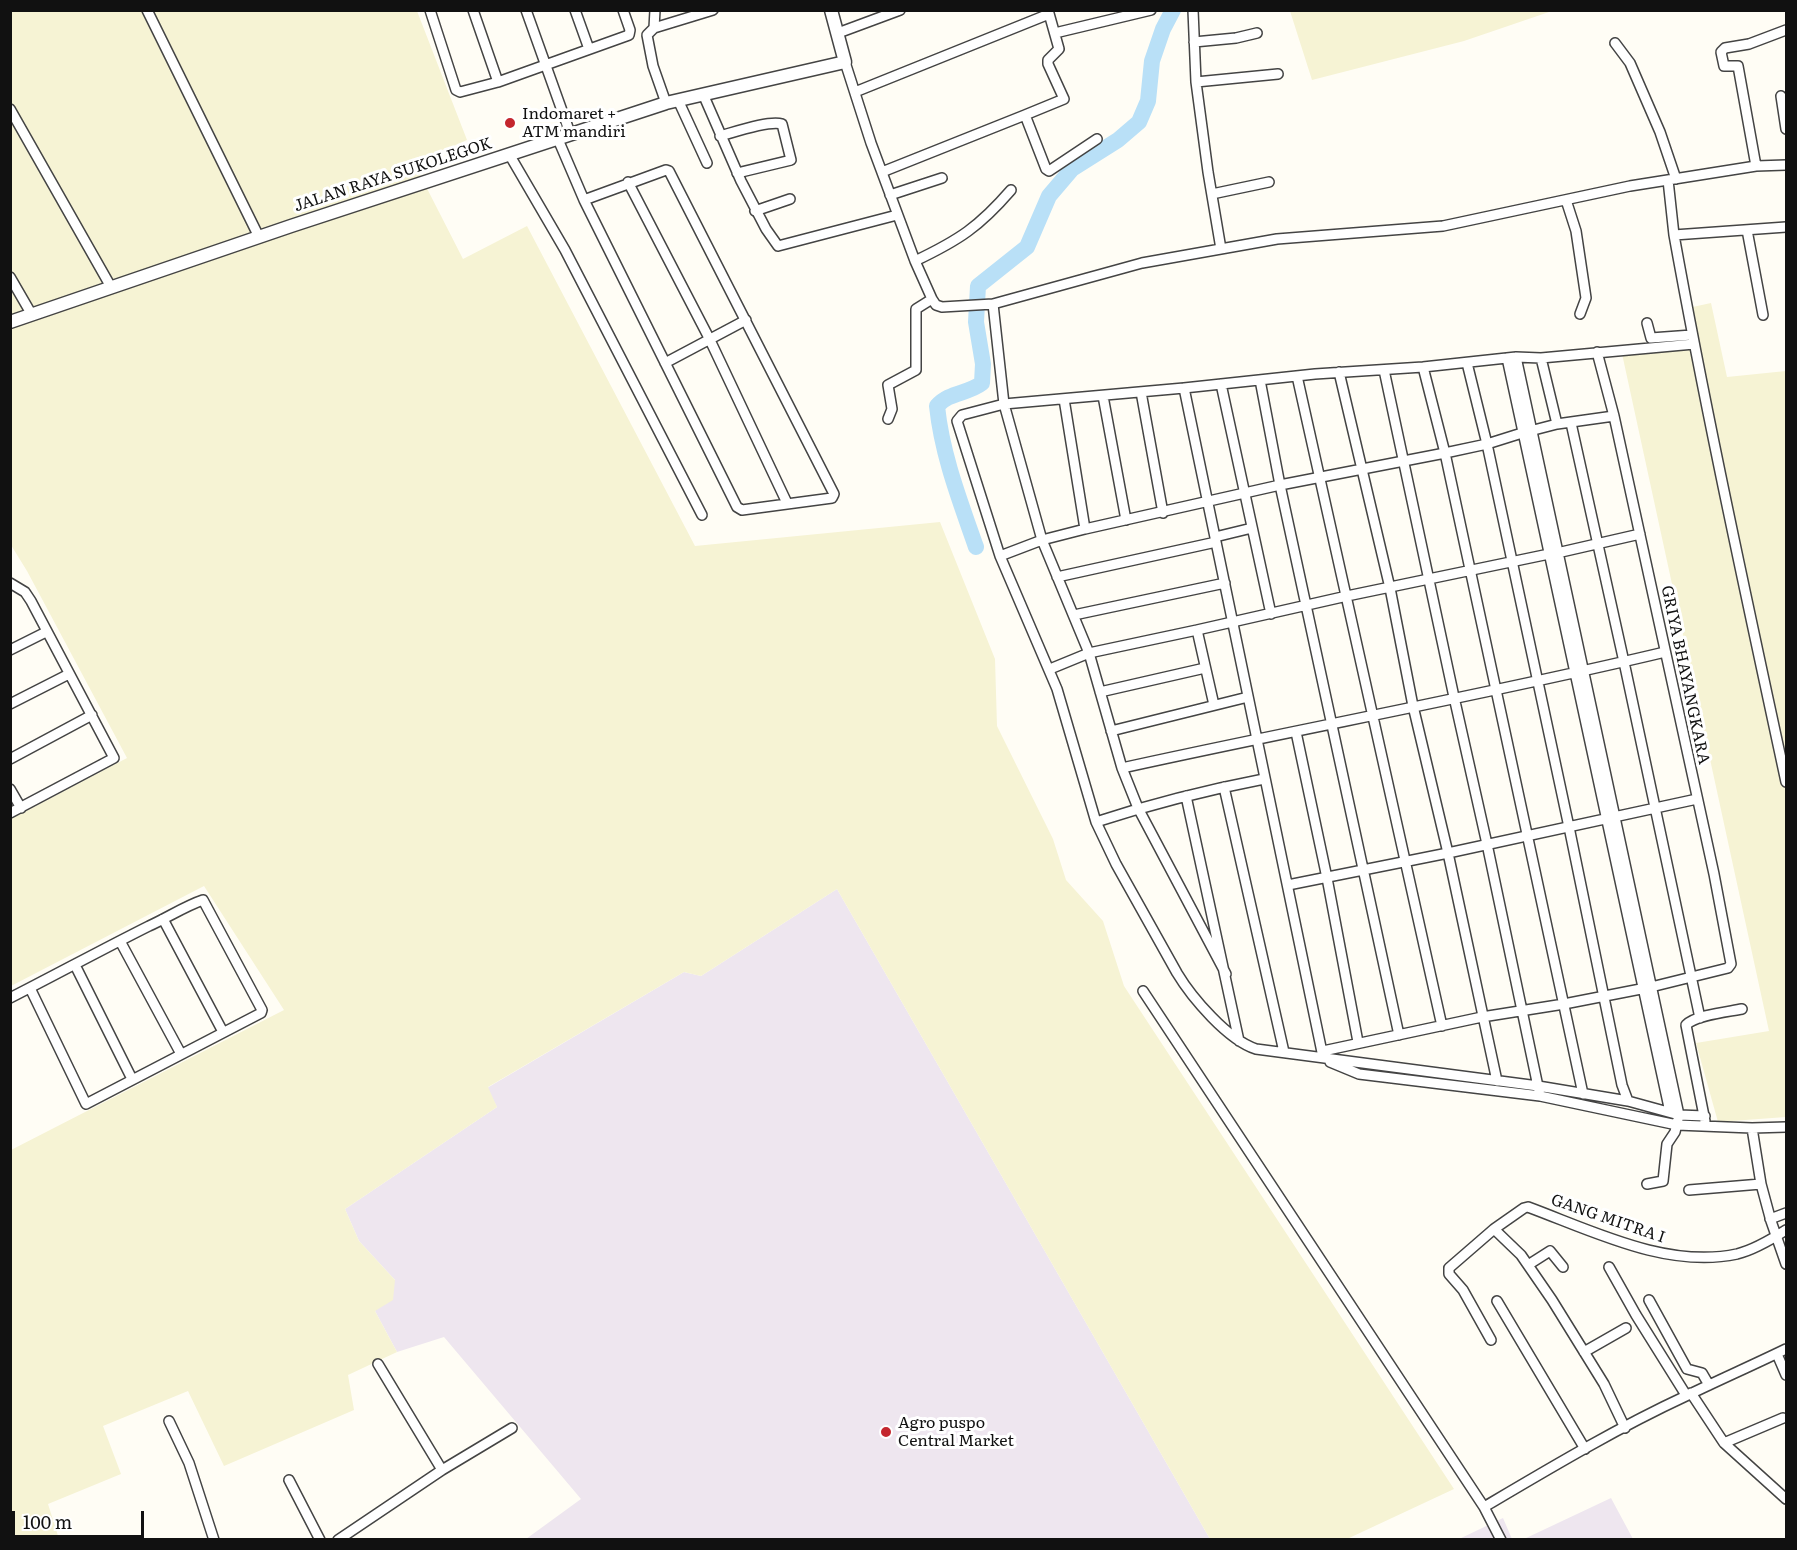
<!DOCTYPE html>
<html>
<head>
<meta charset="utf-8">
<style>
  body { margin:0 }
  #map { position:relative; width:1797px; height:1550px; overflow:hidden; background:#fffdf5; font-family:Literata,serif }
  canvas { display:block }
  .frame { position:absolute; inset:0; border:12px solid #111; pointer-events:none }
  .scale { position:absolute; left:12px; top:1511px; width:132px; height:27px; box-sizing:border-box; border:3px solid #111; border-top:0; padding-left:8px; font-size:18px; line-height:21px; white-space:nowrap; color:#111; -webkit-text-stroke:4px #fff; paint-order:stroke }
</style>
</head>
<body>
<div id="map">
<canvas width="1797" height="1550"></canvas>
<div class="frame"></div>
<div class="scale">100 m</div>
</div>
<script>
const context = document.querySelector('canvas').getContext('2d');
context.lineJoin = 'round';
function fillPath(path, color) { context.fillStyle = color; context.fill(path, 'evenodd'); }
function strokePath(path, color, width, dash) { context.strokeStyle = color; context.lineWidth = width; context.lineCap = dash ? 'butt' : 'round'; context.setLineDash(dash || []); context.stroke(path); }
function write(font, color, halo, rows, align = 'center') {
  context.font = font + ' Literata,serif'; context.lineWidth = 6; context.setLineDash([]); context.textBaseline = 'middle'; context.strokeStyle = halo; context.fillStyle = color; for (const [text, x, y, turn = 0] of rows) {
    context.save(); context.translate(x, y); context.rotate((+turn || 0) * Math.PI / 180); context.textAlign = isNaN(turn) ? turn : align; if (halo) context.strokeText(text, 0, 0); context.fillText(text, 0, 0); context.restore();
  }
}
fillPath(new Path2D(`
  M837,889L1210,1539H526L581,1499L444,1337L397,1352L375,1311L395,1280L359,1241L345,1209L497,1107L487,1088L684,972L701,976Z
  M1611,1498L1633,1539H1524Z
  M1503,1518L1512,1539L1457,1540Z`), '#eee6ef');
fillPath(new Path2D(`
  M11,11H417L467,140L414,163L463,259L527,226L695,546L940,522L995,659L997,726L1053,839L1066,880L1103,921L1124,986L1454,1489L1347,1539H1210L837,889L701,976L684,972L488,1087L497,1107L345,1209L359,1241L395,1280L393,1300L375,1311L397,1352L348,1375L354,1410L224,1466L188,1391L103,1426L121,1474L48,1504L59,1539H11V1150L284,1010L204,886L11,986V819L127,758L27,571L11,545Z
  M1290,11V10L1552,11L1464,41L1312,80Z
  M1711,303L1727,377L1786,371V1117L1718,1122L1696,1043L1769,1031L1621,349L1691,339L1688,308Z`), '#f6f3d4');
strokePath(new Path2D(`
  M976,547C960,501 942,455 937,406C949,392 968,394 982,383L983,364L976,322L978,286L1027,247L1049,196L1072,169L1118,140L1139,122L1148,101L1152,61L1163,29L1173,10`), '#b9e0f7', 16);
const minor = new Path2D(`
  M147,10L259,237
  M430,10L456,90L460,92L498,82L629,35L630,30L623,10
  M473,10L498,82
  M526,10L570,133
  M575,10L589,49
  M655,10L654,28L713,10
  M1193,10L1196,82L1208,172L1221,249
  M654,28L647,35L653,66L666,103
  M838,33L900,10
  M1055,33L1151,10
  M1194,42L1236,38L1257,33
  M1615,43L1630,63L1660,132L1676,179
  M845,62L871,143L915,261L932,299L936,305L942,307L993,304L1142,263L1277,239L1443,226L1630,186L1756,166L1786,165
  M1196,82L1278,74
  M855,92L1049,14
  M703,94L741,181L766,229L778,246L897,215
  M1781,96L1786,129
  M678,100L707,163
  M10,109L111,287
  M1025,115L1064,99L1048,64V60L1059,49L1048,10
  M720,136C735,132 769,120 782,124L791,160L737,173
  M557,137L584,200L737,507L742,510L832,498L834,494L669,171L666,170L584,200
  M509,154L565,250L702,515
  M1756,166L1738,66H1724L1721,52L1725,48L1749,44L1786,30
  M882,172L1025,115L1046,169L1049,171L1097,139
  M1668,180L1674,235L1786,227
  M628,182L709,338L787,503
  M1212,194L1269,182
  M890,195L942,178
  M1566,200L1576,231L1586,298L1580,314
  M755,211L790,199
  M1747,230L1763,315
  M1674,235C1707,418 1747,600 1786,782
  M915,261C959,240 979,227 1011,190
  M10,277L32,315
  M993,304L1004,404L1042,540L1089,653L1122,768L1138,808L1226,974
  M1647,323L1651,338L1692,335
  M1694,344L1541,358L1516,357L1423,367L1315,374L1184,388L1004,404L962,415L957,421L1000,556L1057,689L1096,822L1116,864L1177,973C1192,998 1228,1040 1256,1049L1538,1086L1628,1101L1679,1115L1705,1116
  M1516,357L1679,1115L1675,1132L1667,1144L1663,1181L1647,1184
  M1507,358L1670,1112
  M1541,358L1557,424
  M665,363L746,320
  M1467,363L1487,444L1569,827L1622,1085L1628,1101
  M1423,367L1445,453L1583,1094
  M1384,370L1454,697L1487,844L1540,1096
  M1339,372L1390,588L1413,706L1448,853L1497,1081
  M1297,376L1442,1026
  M1260,380L1280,485L1399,1035
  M1221,384L1271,614
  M1184,388L1323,1057
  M1141,392L1163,513
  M1103,396L1126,520
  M1064,399L1085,529
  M888,419L892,409L888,385L916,370V309L932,299
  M1571,423L1624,662L1700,1018
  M1530,431L1557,424L1614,416
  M1215,537L1252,528
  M1557,553L1640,534
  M1000,556L1042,540L1085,529L1280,485L1445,453L1487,444L1522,433
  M1057,577L1216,542
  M10,583L25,592L31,601L114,758L10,813
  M1074,615L1225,583
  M1197,630L1214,705
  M10,650L46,632
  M1050,669L1089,653L1197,630L1347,596L1549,554
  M1100,692L1205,668
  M10,704L69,674
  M1111,731L1248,697
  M1296,732L1327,878L1358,1042
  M10,759L92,715
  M1122,768C1303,728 1485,695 1665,652
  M1224,787L1284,1052
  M10,789L21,808
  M1186,796L1239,1041
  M1096,822C1151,804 1207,790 1264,779
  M1288,885L1448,853L1697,799
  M163,919L223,1032
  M120,941L181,1054
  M75,965L132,1079
  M1143,991L1484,1507L1501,1540
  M10,998C57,974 103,949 149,926C167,918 185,906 203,900L262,1010L261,1013L86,1104L30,988
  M1323,1051L1482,1017L1564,1004L1651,987L1728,968L1731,964L1714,874L1614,416L1597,352
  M1330,1062L1359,1074L1540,1096L1677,1125L1752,1128L1786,1127
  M1705,1121L1686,1025C1696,1015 1727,1012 1742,1009
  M1752,1128L1761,1184L1771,1221L1786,1264
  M1689,1190L1761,1184
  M1770,1219L1786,1213
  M1494,1229L1521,1255L1552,1300L1604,1384L1625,1428
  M1528,1265L1550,1251L1563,1267
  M1609,1267L1636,1315L1686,1395
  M1649,1300L1687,1369L1702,1373L1709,1385
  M1497,1301L1585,1449
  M1491,1340L1463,1290L1449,1274V1268L1494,1229L1524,1208L1528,1207C1593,1231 1667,1269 1737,1254C1753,1250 1772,1239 1786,1230
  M1584,1352L1626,1328
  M1777,1354L1786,1375
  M378,1364L442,1470
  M1691,1393L1724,1443L1786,1499
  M169,1421L189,1463L214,1540
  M1724,1443L1783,1418
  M289,1480L320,1540
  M1484,1507C1550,1468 1617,1428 1686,1396C1719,1380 1753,1365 1786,1349
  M338,1540L442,1470L512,1428`);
const tertiary = new Path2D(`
  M10,322L291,226L666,103L845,62L831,10`);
strokePath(minor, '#444', 12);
strokePath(tertiary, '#444', 15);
strokePath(minor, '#fff', 9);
strokePath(tertiary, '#fff', 12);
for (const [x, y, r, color] of [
  [510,123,6,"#c4262e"],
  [886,1432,6,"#c4262e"]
]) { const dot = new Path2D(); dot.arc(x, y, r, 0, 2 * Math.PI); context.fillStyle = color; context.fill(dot); strokePath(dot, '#fff', 2); }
write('16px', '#111', '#fff', [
  ["Indomaret +",522,114],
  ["ATM mandiri",522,132],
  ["Agro puspo",898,1423],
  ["Central Market",898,1441]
], 'left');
write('16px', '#111', '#fff', [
  ["JALAN RAYA SUKOLEGOK",393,175,-18],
  ["GRIYA BHAYANGKARA",1685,675,78],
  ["GANG MITRA I",1608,1219,19]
]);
</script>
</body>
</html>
